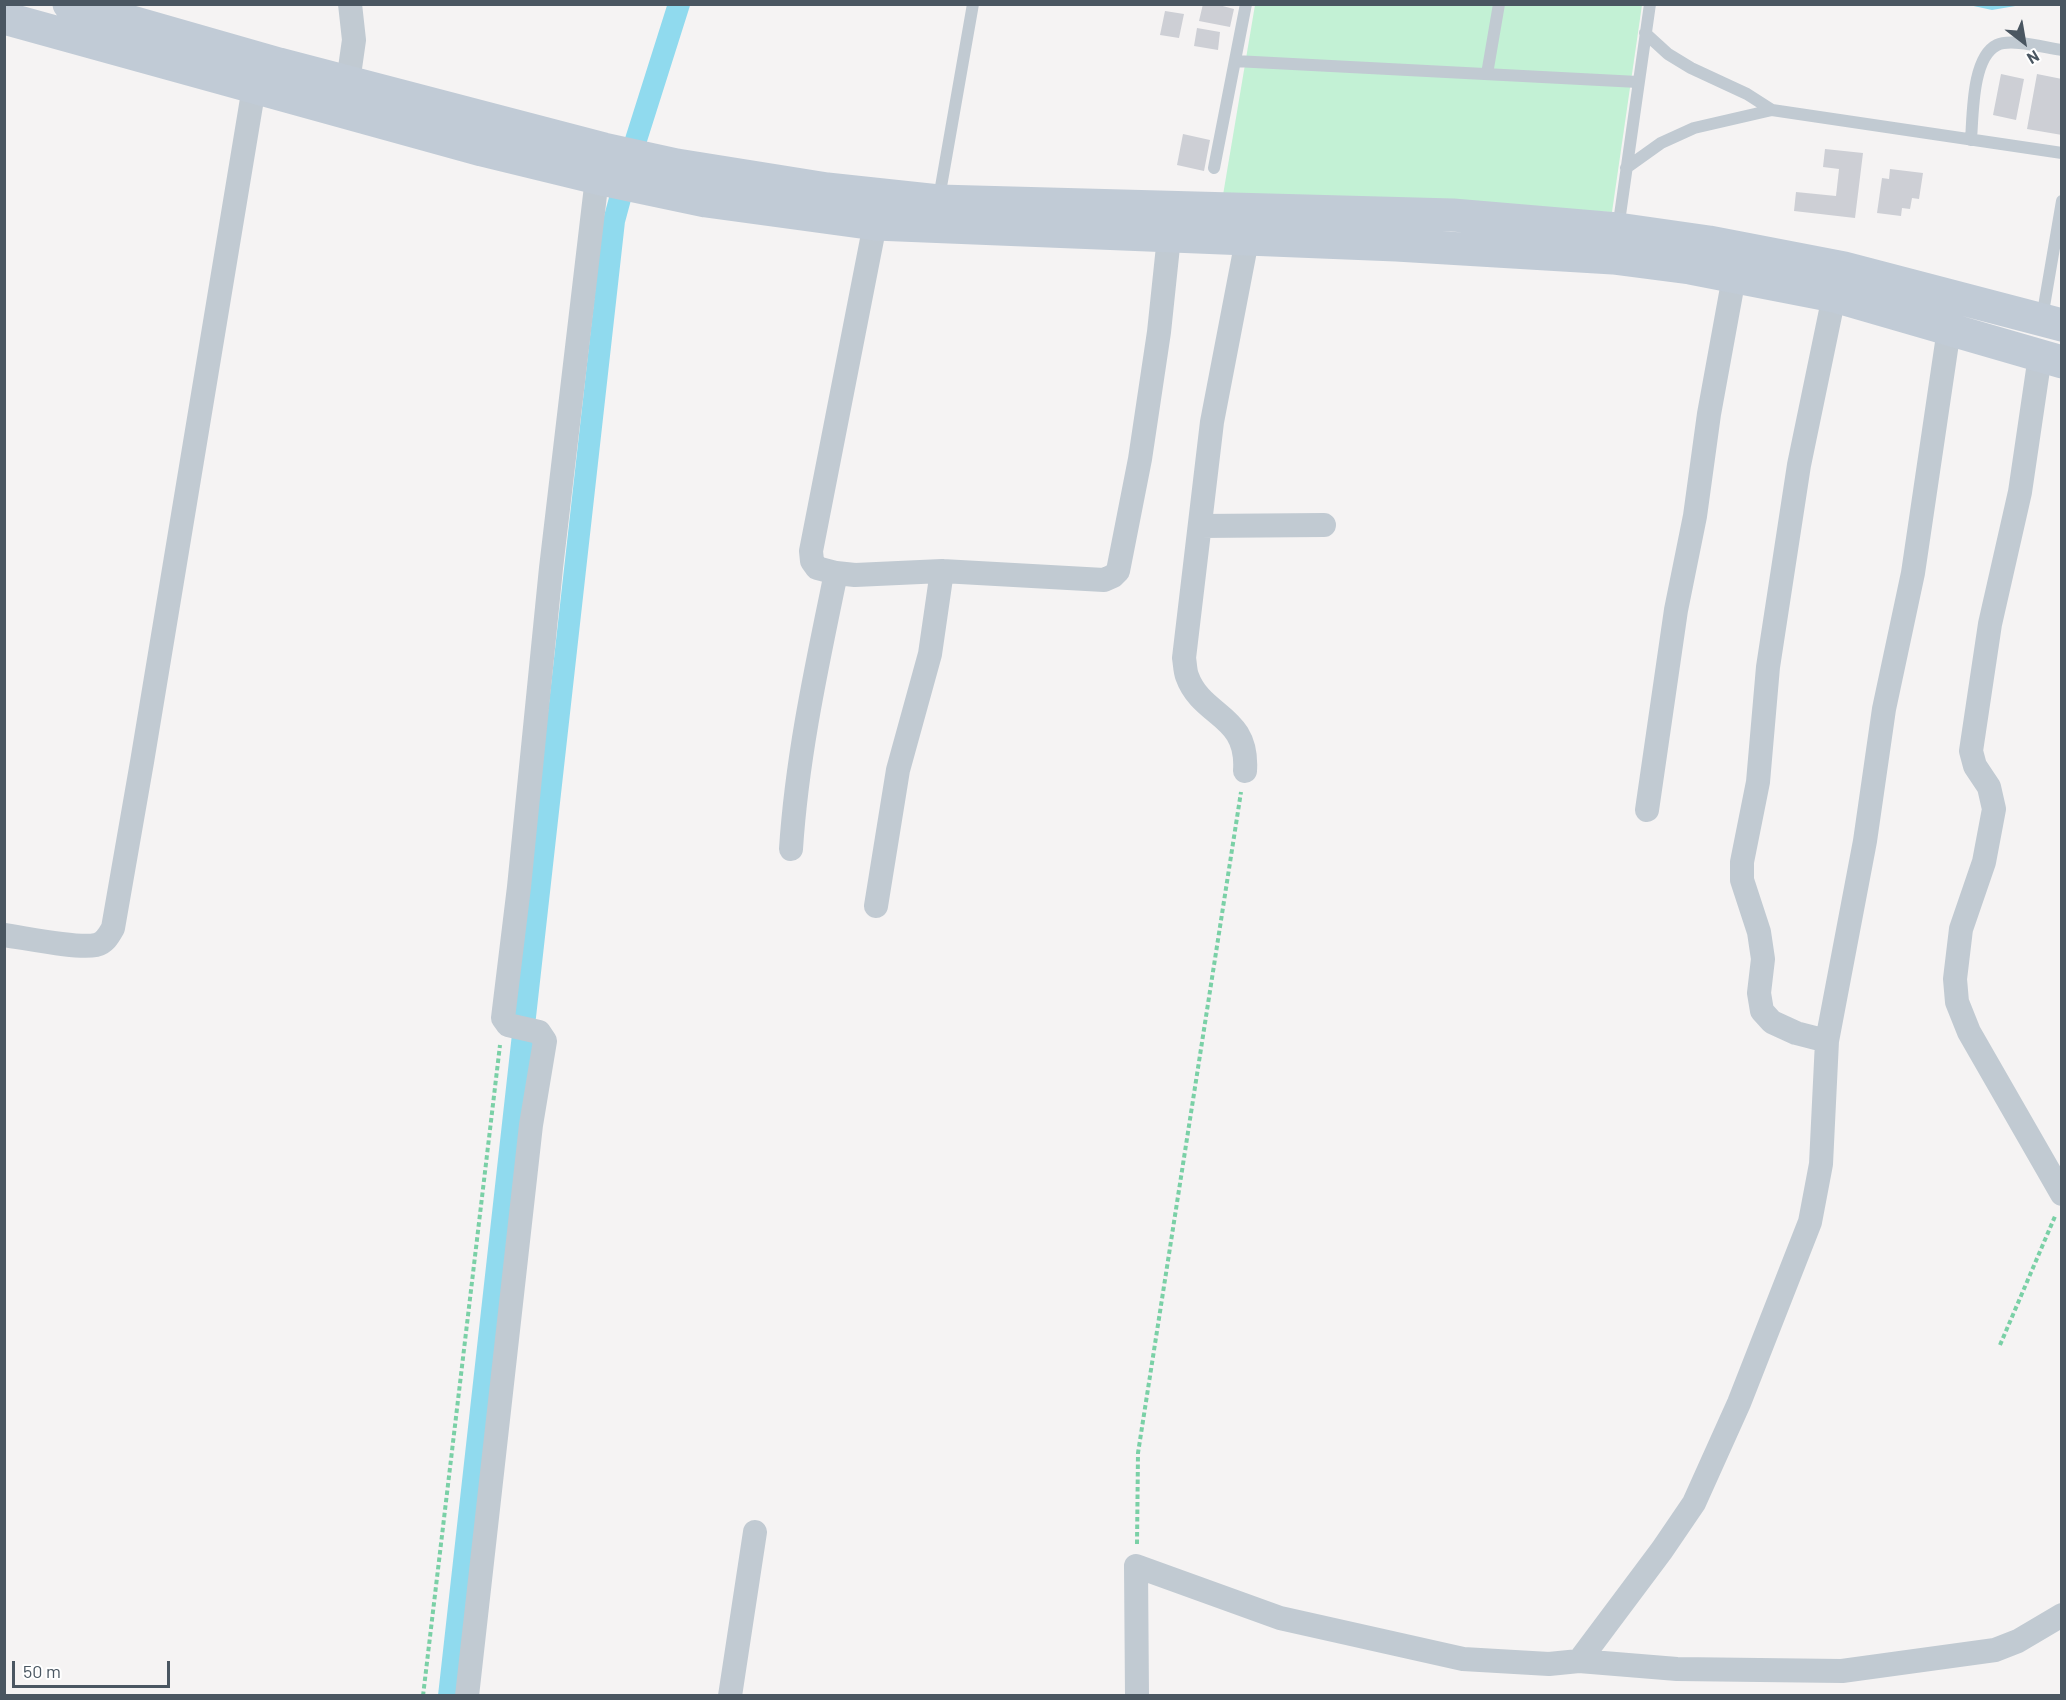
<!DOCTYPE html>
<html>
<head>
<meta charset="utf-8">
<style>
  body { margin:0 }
  #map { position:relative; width:2066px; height:1700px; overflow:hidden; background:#f5f3f3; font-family:Barlow,sans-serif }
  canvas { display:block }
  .frame { position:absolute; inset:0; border:6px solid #4a5661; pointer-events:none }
  .north { position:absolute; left:1994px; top:12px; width:60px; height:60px; -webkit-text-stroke:4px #fff; paint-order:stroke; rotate:149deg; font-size:16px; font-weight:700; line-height:24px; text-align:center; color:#4a5661 }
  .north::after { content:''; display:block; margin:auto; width:21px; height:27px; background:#4a5661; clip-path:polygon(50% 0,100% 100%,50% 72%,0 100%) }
  .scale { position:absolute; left:12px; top:1661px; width:158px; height:27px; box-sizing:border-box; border:3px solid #4a5661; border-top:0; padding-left:8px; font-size:18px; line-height:21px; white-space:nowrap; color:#4a5661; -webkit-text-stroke:4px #fff; paint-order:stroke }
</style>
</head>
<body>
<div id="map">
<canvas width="2066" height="1700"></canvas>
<div class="frame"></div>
<div class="north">N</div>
<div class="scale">50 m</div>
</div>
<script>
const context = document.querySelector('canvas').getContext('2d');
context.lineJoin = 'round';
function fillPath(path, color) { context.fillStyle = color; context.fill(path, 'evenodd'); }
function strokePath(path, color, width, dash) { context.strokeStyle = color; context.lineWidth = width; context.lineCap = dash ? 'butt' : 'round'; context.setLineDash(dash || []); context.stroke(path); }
fillPath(new Path2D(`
  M1255,5H1642L1612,212L1223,195Z`), '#c3f1d5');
fillPath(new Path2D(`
  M1969,5H2021L1992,10Z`), '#90daee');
strokePath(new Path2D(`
  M449,1696L614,221L635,143L679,4`), '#90daee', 22);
fillPath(new Path2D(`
  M1203,4H1215L1234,9L1230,27L1199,21Z
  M1165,11L1184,14L1179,38L1160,35Z
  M1197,28L1220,32L1218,50L1194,46Z
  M2001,74L2024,79L2016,120L1993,115Z
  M2037,74L2062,79V135L2027,129Z
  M1183,134L1210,140L1204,171L1177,165Z
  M1825,149L1863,153L1855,218L1794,211L1796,192L1836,196L1839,169L1823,167Z
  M1890,169L1923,173L1919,199L1912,198L1910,209L1902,208L1901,216L1877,213L1882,178L1889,179Z`), '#cdcfd5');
strokePath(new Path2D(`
  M2000,1345L2056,1214
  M1137,1544L1138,1453L1241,792
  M423,1696L500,1045`), '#7ad0a6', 4, [4.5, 3]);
strokePath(new Path2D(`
  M1235,61L1638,82
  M1487,74L1499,4
  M1772,110L2062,153
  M1971,140C1973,114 1972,57 1997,45C2011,38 2046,48 2062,50
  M1214,168L1246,4
  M1626,168L1661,143L1694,128L1772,110L1747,94L1691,68L1668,54L1645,33
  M939,198L973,4
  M1618,229L1650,4
  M2042,318L2062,201`), '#c1cad2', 12);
strokePath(new Path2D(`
  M348,82L354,40L350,4
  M875,224L811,551L812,561L817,568L836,573L855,575L942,571L1104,580L1113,576L1118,571L1140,459L1159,332L1169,237
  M2040,356L2020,492L1990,624L1971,751L1975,766L1989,787L1994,809L1984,862L1961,929L1955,979L1957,1002L1969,1032L2062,1194
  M1200,526L1324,525
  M1245,771C1249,714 1202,718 1187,676C1185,671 1185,663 1184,658L1212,422L1247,240
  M1647,810L1676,610L1695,516L1709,414L1734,277
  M791,849C797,756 817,665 836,573
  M876,906L898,770L930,654L942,571
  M4,935C26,938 77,949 96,945C105,943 109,935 113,928L142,762L254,87
  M1827,1041L1796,1033L1772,1022L1762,1011L1759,993L1763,959L1759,932L1742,880V862L1758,782L1768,667L1799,465L1834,296
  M1579,1661L1677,1669L1842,1671L1995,1650L2018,1641L2062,1615
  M467,1696L531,1125L545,1041L539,1032L508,1025L503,1018L519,887L551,568L597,178
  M730,1696L755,1532
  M1137,1696L1136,1566L1280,1618L1463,1659L1549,1664L1579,1661L1662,1550L1694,1503L1739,1403L1810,1222L1821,1164L1827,1041L1865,841L1884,709L1913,573L1949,329`), '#c1cad2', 24);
strokePath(new Path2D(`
  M69,4L279,64L604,149L677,165L827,189L939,201L1453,215L1618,229L1709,242L1844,268L2062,325
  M4,18L482,150L597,178L706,201L875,224L1396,245L1613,258L1690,268L1834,296L2062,362`), '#c1cbd6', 33);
</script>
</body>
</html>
